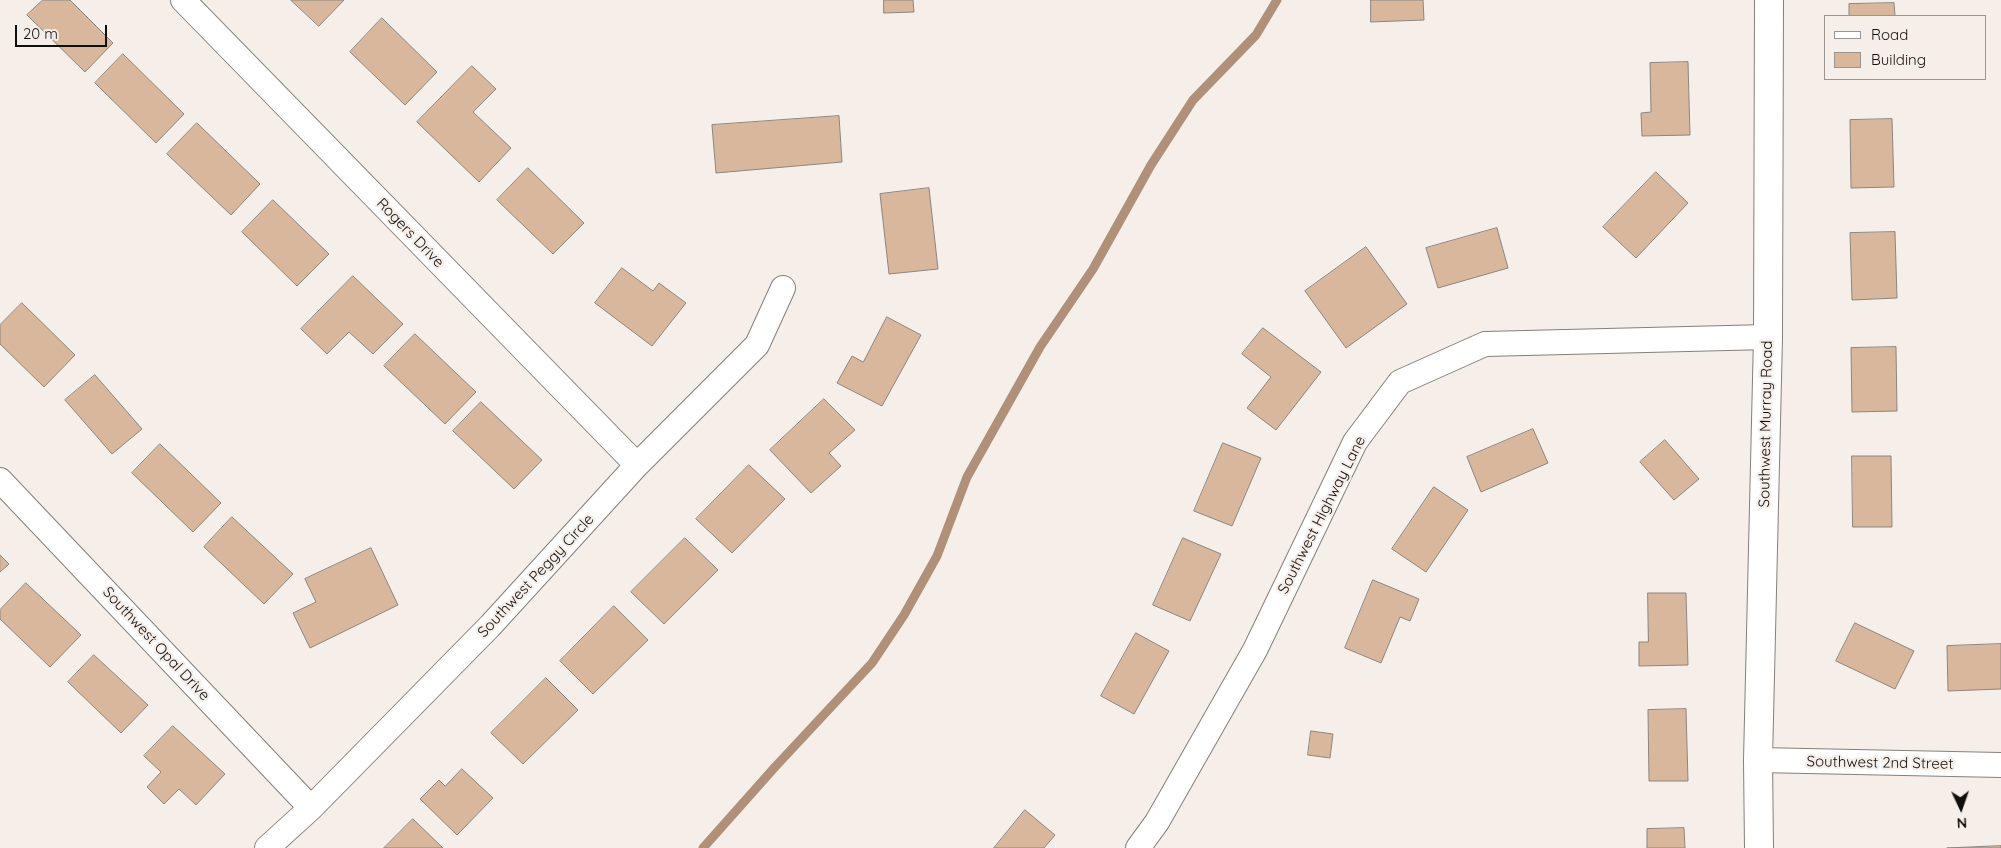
<!DOCTYPE html>
<html>
<head>
<meta charset="utf-8">
<style>
  body { margin:0 }
  #map { position:relative; width:2001px; height:848px; overflow:hidden; background:#f6eee9; font-family:Quicksand,sans-serif }
  canvas { display:block }
  .legend { position:absolute; left:1824px; top:15px; width:162px; height:65px; box-sizing:border-box; background:#f6eee9; border:1px solid #9a9591; margin:0; padding:6px 9px; list-style:none; font-size:15px; color:#110f0d }
  .legend li { display:flex; align-items:center; gap:10px; height:25px }
  .legend b { width:25px; border:1px solid #9a9591 }
  .north { position:absolute; left:1936px; top:783px; width:50px; height:50px; -webkit-text-stroke:4px #f6eee9; paint-order:stroke; rotate:177deg; font-size:14px; font-weight:700; line-height:20px; text-align:center; color:#110f0d }
  .north::after { content:''; display:block; margin:auto; width:18px; height:22px; background:#110f0d; clip-path:polygon(50% 0,100% 100%,50% 72%,0 100%) }
  .scale { position:absolute; left:15px; top:25px; width:92px; height:22px; box-sizing:border-box; border:2px solid #110f0d; border-top:0; padding-left:6px; font-size:15px; line-height:18px; white-space:nowrap; color:#110f0d; -webkit-text-stroke:4px #f6eee9; paint-order:stroke }
</style>
</head>
<body>
<div id="map">
<canvas width="2001" height="848"></canvas>
<ul class="legend">
<li><b style="height:6px;background:#fff"></b>Road</li>
<li><b style="height:14px;background:#d8b79d"></b>Building</li>
</ul>
<div class="north">N</div>
<div class="scale">20 m</div>
</div>
<script>
const context = document.querySelector('canvas').getContext('2d');
context.lineJoin = 'round';
function strokePath(path, color, width, dash) { context.strokeStyle = color; context.lineWidth = width; context.lineCap = dash ? 'butt' : 'round'; context.setLineDash(dash || []); context.stroke(path); }
function fillPath(path, color) { context.fillStyle = color; context.fill(path, 'evenodd'); }
function write(font, color, halo, rows, align = 'center') {
  context.font = font + ' Quicksand,sans-serif'; context.lineWidth = 4.5; context.setLineDash([]); context.textBaseline = 'middle'; context.strokeStyle = halo; context.fillStyle = color; for (const [text, x, y, turn = 0] of rows) {
    context.save(); context.translate(x, y); context.rotate((+turn || 0) * Math.PI / 180); context.textAlign = isNaN(turn) ? turn : align; if (halo) context.strokeText(text, 0, 0); context.fillText(text, 0, 0); context.restore();
  }
}
strokePath(new Path2D(`
  M703,848L775,767L872,663L904,615L937,556L967,477L1040,347L1093,269L1151,165L1193,100L1256,35L1277,0`), '#b09078', 9);
const building = new Path2D(`
  M43,0H70L113,43L85,72L27,15Z
  M291,0H344L319,26Z
  M884,0H913L914,12L884,13Z
  M1371,0H1423L1424,20L1371,22Z
  M1894,3L1895,16H1849V4Z
  M382,18L437,72L405,105L350,52Z
  M123,54L184,114L156,143L95,83Z
  M1688,62L1690,135L1642,136L1641,113L1651,112L1650,63Z
  M472,66L496,89L473,112L511,148L479,182L417,122Z
  M839,116L842,162L716,173L712,125Z
  M1892,119L1894,187L1851,188L1850,120Z
  M197,123L260,184L231,215L167,154Z
  M528,168L584,223L553,254L497,200Z
  M1656,172L1688,203L1636,258L1603,227Z
  M929,188L938,269L889,274L880,194Z
  M273,200L329,254L297,286L242,232Z
  M1497,228L1508,268L1438,288L1426,248Z
  M1895,232L1897,298L1852,300L1850,233Z
  M1366,247L1407,304L1346,348L1305,291Z
  M622,268L653,291L659,283L686,303L652,346L595,303Z
  M353,276L403,324L373,354L349,332L327,354L301,329Z
  M22,303L75,355L44,387L0,344V325Z
  M887,317L921,335L882,406L837,383L852,356L863,362Z
  M1263,328L1321,372L1276,430L1247,408L1271,377L1242,354Z
  M415,334L476,392L445,424L384,366Z
  M1896,347L1897,411L1852,412L1851,348Z
  M95,375L142,429L112,454L65,400Z
  M824,399L855,430L829,453L841,466L811,493L770,450Z
  M481,402L542,460L514,489L453,431Z
  M1533,429L1548,463L1481,492L1467,457Z
  M1665,440L1699,479L1674,500L1640,462Z
  M1223,443L1261,458L1232,526L1194,511Z
  M160,444L221,503L193,532L132,473Z
  M1852,456H1891L1892,527H1853Z
  M749,465L785,499L732,553L696,519Z
  M1434,487L1468,510L1426,572L1392,549Z
  M232,517L293,574L264,604L204,547Z
  M685,538L718,570L664,624L631,592Z
  M1183,538L1221,554L1190,621L1153,605Z
  M371,548L398,605L310,648L293,613L316,602L305,579Z
  M0,555L9,564L0,572Z
  M1373,580L1419,599L1410,621L1400,617L1381,663L1345,648Z
  M26,583L81,635L50,667L0,619V610Z
  M1648,593H1686L1688,665L1639,666V642H1648Z
  M614,606L648,640L593,694L560,661Z
  M1855,623L1914,651L1895,689L1836,661Z
  M1136,633L1169,651L1134,714L1101,696Z
  M2001,644V689L1948,691L1947,646Z
  M94,655L148,705L121,733L68,682Z
  M546,678L578,710L523,764L491,733Z
  M1686,709L1688,781H1649L1648,710Z
  M173,726L225,774L196,805L179,789L164,804L147,787L161,772L144,756Z
  M1311,731L1333,734L1330,758L1308,755Z
  M462,769L493,798L457,835L420,799L439,780L445,786Z
  M1025,810L1055,835L1044,848H994Z
  M413,819L443,848H384Z
  M1684,828L1685,848H1647V829Z
  M2001,846V848H1947Z`);
fillPath(building, '#d8b79d');
strokePath(building, '#8c8580', 1);
const street = new Path2D(`
  M183,0L637,465
  M0,480L311,808
  M1758,760L2001,765
  M267,848L311,808L490,626L637,465L757,345L783,288
  M1138,848L1157,822L1255,650L1355,442L1400,382L1485,344L1768,337`);
const secondary = new Path2D(`
  M1759,848L1758,760L1768,337L1769,0`);
strokePath(street, '#867f7a', 26);
strokePath(secondary, '#867f7a', 30);
strokePath(street, '#fff', 24);
strokePath(secondary, '#fff', 28);
write('15px', '#110f0d', '#f6eee9', [
  ["Rogers Drive",410,233,46],
  ["Southwest Murray Road",1766,424,-89],
  ["Southwest Highway Lane",1322,515,-63],
  ["Southwest Peggy Circle",536,576,-47],
  ["Southwest Opal Drive",156,644,47],
  ["Southwest 2nd Street",1880,763,1]
]);
</script>
</body>
</html>
